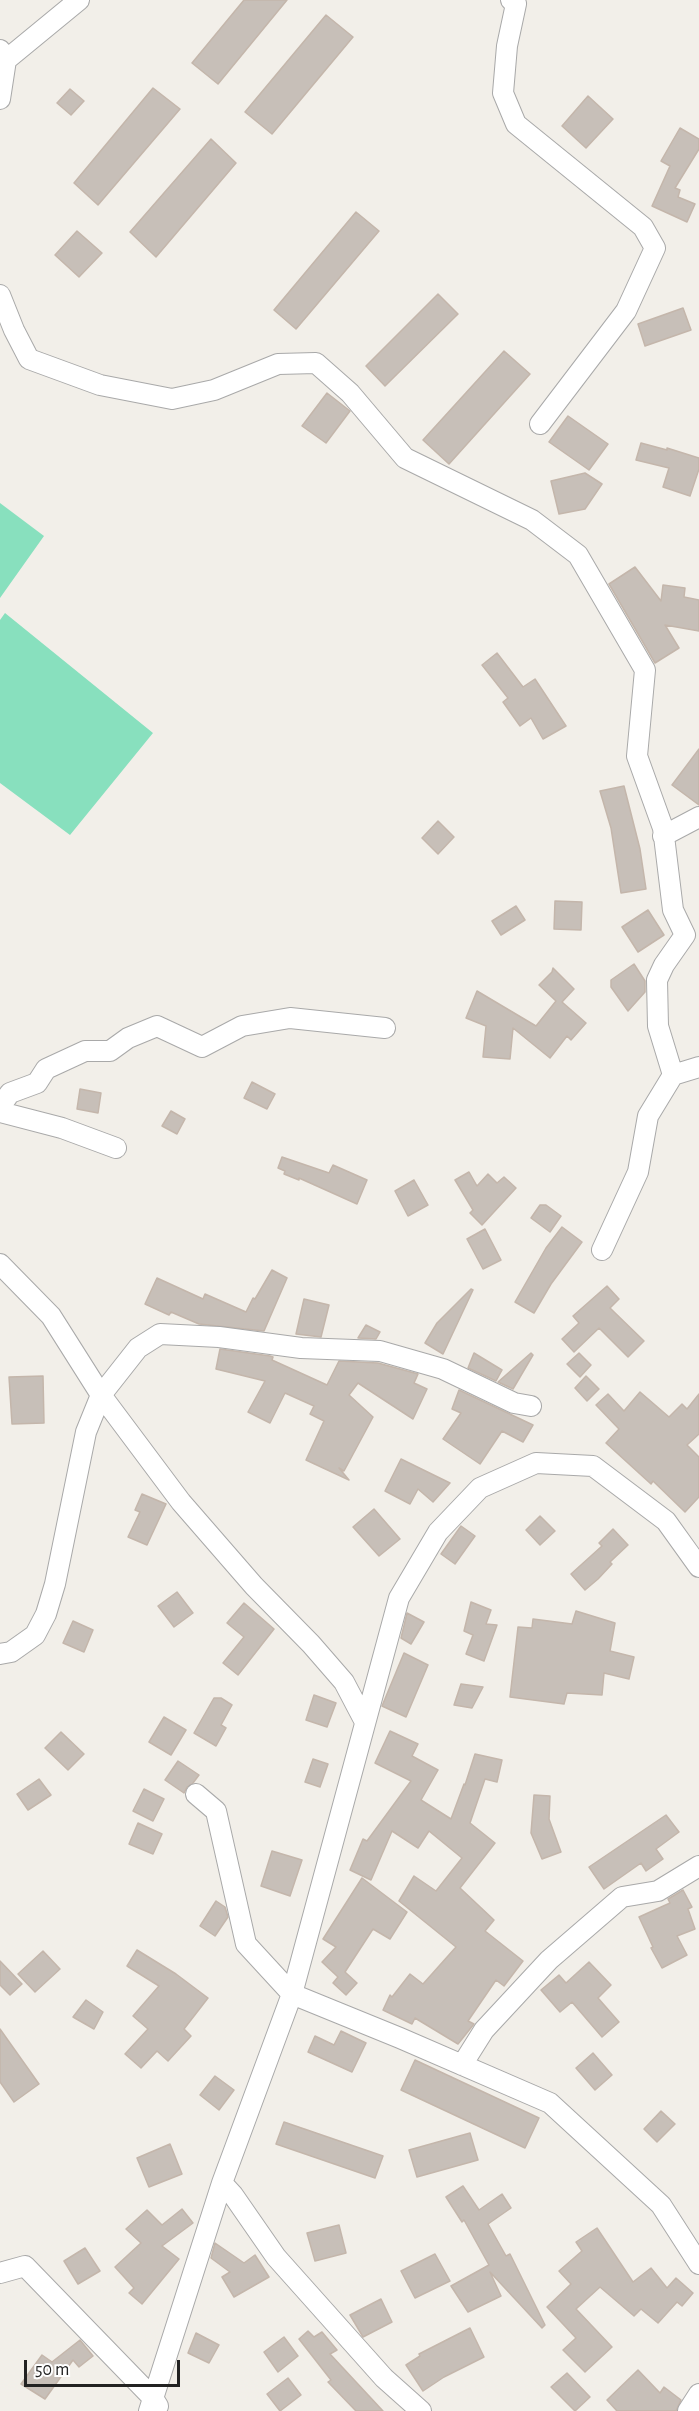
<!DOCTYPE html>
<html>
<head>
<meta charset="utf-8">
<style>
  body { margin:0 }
  #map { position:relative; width:699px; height:2411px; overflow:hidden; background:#f2efe9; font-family:"Alegreya Sans",sans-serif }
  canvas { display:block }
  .scale { position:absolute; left:24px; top:2360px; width:156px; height:27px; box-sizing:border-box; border:3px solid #222; border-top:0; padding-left:8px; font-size:18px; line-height:21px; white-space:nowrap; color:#222; -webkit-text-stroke:4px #fff; paint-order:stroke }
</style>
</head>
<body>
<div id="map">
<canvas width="699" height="2411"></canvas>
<div class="scale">50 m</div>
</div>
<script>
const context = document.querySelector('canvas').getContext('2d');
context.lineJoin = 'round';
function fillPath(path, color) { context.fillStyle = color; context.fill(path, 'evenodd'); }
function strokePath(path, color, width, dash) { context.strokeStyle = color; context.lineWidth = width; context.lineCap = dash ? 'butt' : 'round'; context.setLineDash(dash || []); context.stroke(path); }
fillPath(new Path2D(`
  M0,503L44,536L0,598Z
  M5,613L153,733L70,835L0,783V620Z`), '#88e0be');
const building = new Path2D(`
  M244,0H287L218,84L192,63Z
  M326,15L353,37L272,134L245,112Z
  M153,88L180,109L98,205L74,183Z
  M70,89L84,101L71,115L57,103Z
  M588,96L613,119L586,148L562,126Z
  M680,128L699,139V149L675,188L680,190L678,197L695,204L687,222L652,206L670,166L661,161Z
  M211,139L236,163L156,257L130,232Z
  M356,212L379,231L296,329L274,310Z
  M77,231L102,253L79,277L55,255Z
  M438,294L458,314L385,386L366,366Z
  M683,308L691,330L645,346L638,324Z
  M504,351L530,374L449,464L423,440Z
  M327,393L350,411L326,443L302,426Z
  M568,416L608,444L589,470L549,442Z
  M641,443L667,450V448L699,458V469L690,496L663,487L669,468L636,460Z
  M585,473L602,484L585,509L559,514L551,481Z
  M635,567L661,601L663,585L685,588L684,597L699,600V631L665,625L679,648L655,663L609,584Z
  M497,653L523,687L535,679L566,726L543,739L531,718L520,726L503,702L508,698L482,665Z
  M699,749V805L672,785Z
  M624,786L640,849L646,889L621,893L611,828L600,791Z
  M438,821L454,837L438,854L422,838Z
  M555,901L582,902L581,930L554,929Z
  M516,906L525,920L501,935L492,921Z
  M648,910L664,935L638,952L622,927Z
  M634,964L645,981V992L628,1011L611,987V980Z
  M553,968L574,989L562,1002L586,1023L571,1040L567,1036L550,1058L513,1028L510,1059L483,1057L486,1026L466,1018L477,991L536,1026L556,1001L539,985L552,972Z
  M252,1082L275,1094L267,1109L244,1098Z
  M80,1089L101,1093L98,1113L77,1109Z
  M171,1111L185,1119L177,1134L162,1126Z
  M282,1157L329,1173L333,1165L367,1180L357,1204L299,1178V1180L284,1174L285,1171L278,1168Z
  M469,1172L477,1186L488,1174L497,1183L504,1177L516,1188L482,1225L470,1213L473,1210L455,1180Z
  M414,1180L428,1205L408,1216L395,1191Z
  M540,1205H546L561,1216L550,1232L531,1218Z
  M562,1227L582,1242L551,1284L534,1313L515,1302L546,1248Z
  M485,1229L501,1260L483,1269L467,1239Z
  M272,1270L287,1278L264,1331L199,1324L171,1312L169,1315L145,1304L157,1278L203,1299L205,1294L246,1312L253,1298L255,1299Z
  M607,1286L619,1299L610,1308L644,1341L628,1357L599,1328L574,1352L562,1339L579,1323L573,1316Z
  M471,1289L473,1290L443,1354L425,1343L437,1323Z
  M304,1299L329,1305L321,1337L296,1334Z
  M366,1325L380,1332L376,1339L358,1338Z
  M220,1349L270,1356L273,1357L272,1360L327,1385L339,1361L378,1363L418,1374L414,1383L427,1389L413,1419L358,1383L349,1395L373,1417L344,1471L339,1468L349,1480L306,1460L324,1421L310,1414L314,1406L285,1393L270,1423L248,1412L265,1381L216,1369Z
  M474,1353L502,1370L496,1381L468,1368Z
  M531,1353L533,1355L513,1389L498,1382Z
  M579,1353L591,1365L580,1377L567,1364Z
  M43,1376L44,1423L12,1424L9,1377Z
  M586,1376L599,1389L587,1401L575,1388Z
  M459,1390L533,1425L523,1442L502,1431L480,1464L443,1439L461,1413L452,1409Z
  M640,1392L669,1417L682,1404L687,1409L699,1394V1434L687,1445L699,1457V1497L685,1512L653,1481L651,1484L606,1443L619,1429L596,1405L608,1394L624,1411Z
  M401,1459L450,1483L433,1502L418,1489L410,1504L385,1491Z
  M142,1494L166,1504L147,1545L128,1537L140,1512L135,1510Z
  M374,1509L400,1539L379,1556L353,1527Z
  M540,1516L555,1531L540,1545L526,1530Z
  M461,1526L475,1536L455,1564L441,1554Z
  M613,1529L628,1545L610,1562L612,1564L598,1579L585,1590L571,1574L602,1546L599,1543Z
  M177,1592L193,1613L174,1627L158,1606Z
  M471,1602L491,1610L486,1624L497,1625L484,1661L466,1654L473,1635L464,1631Z
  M244,1603L274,1629L238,1675L223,1663L244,1637L227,1623Z
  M576,1611L615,1623L610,1651L634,1657L629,1679L604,1673L602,1695L567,1693L564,1704L510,1697L518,1627L532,1628L533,1619L572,1624Z
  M407,1613L424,1622L411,1644L401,1638Z
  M73,1621L93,1630L84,1652L63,1643Z
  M404,1653L428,1665L406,1717L382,1706Z
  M461,1684L483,1687L472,1708L454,1705Z
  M314,1695L336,1703L327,1727L306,1720Z
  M214,1698H221L232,1705L221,1725L226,1728L216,1746L194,1733Z
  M164,1717L186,1730L171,1755L149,1742Z
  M390,1731L418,1744L412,1756L438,1770L421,1800L451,1819L464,1784L465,1785L475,1754L502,1760L497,1782L485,1779L470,1823L495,1843L460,1888L494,1920L485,1931L523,1961L504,1986L496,1980L468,2021L474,2024L458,2044L415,2018L412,2024L383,2010L390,1995L392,1997L410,1974L423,1984L456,1947L399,1901L414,1876L436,1891L462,1858L429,1831L418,1848L392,1831L371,1880L350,1870L363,1839L367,1841L411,1781L375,1763Z
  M61,1732L84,1754L68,1770L45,1748Z
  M313,1759L328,1764L320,1787L305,1782Z
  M178,1761L199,1775L193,1783L187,1787L184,1793L165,1780Z
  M39,1779L51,1795L28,1810L17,1794Z
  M144,1789L164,1799L153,1821L133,1811Z
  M534,1795L550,1796L549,1819L561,1852L542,1859L531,1833Z
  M666,1815L679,1832L656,1849L663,1859L646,1871L641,1863L604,1889L589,1867Z
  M138,1823L162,1834L153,1854L129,1844Z
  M272,1851L302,1860L290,1896L261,1886Z
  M362,1878L407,1912L390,1939L373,1929L345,1972L357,1983L346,1995L333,1983L338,1977L322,1962L336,1947L323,1939Z
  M683,1890L692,1907L688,1909L695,1929L677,1936L687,1955L662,1968L651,1948L653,1947L639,1917L670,1903L668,1899Z
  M216,1901L225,1907L228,1917L215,1936L200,1926Z
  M137,1950L176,1974L208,1998L184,2029L191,2036L168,2061L157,2051L141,2068L125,2054L148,2029L133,2016L159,1986L127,1966Z
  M43,1951L60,1969L35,1992L18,1974Z
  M0,1961L22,1984L10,1995L0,1985Z
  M589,1962L611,1985L598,1998L619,2022L602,2037L572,2002L560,2012L541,1990L559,1975L566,1983Z
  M86,2000L103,2012L94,2029L73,2017Z
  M0,2029L39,2084L14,2102L0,2082Z
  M341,2031L366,2043L352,2072L308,2052L315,2036L334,2045Z
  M593,2053L612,2075L595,2090L576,2068Z
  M415,2060L539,2118L525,2148L401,2090Z
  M215,2076L234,2090L219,2110L200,2095Z
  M661,2111L675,2124L657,2142L644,2129Z
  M284,2122L383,2156L375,2178L276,2144Z
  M470,2133L478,2160L417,2177L409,2150Z
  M170,2144L182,2174L149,2187L137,2158Z
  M463,2186L479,2210L502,2194L511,2208L488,2224L506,2256L510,2254L545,2325L542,2328L490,2272L501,2296L468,2312L451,2286L489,2265L464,2220L462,2222L446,2197Z
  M182,2209L193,2223L162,2246L179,2259L142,2304L129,2293L134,2288L115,2267L141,2243L126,2229L147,2210L162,2225Z
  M339,2225L346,2253L315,2261L307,2233Z
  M597,2228L633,2282L651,2268L667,2288L676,2278L693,2293L682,2306L677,2302L658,2323L641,2309L634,2316L600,2287L576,2309L612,2347L585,2372L563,2350L576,2338L547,2307L571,2284L559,2271L582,2251L576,2242Z
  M215,2243L244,2263L255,2255L269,2277L234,2297L222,2277L230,2272L211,2258Z
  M85,2248L100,2271L78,2284L64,2261Z
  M435,2254L450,2281L415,2298L401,2271Z
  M381,2299L392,2322L363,2337L350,2315Z
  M470,2328L484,2357L444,2377L423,2391L406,2365L420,2356L419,2354Z
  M308,2331L314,2337L322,2332L337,2350L330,2354L383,2411H356L328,2382L331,2380L299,2339Z
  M196,2333L219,2345L209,2363L188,2353Z
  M284,2337L298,2356L278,2372L264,2352Z
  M80,2340L93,2356L79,2367L73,2360L45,2399L21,2384L42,2355L52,2362Z
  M638,2370L660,2393L664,2387L681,2400L676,2411H617L607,2400Z
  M567,2373L590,2397L575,2411L551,2387Z
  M288,2378L301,2395L280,2411L267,2394Z`);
fillPath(building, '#c7bfb8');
strokePath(building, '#c4b6ab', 1.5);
const street = new Path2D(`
  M511,0L516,4L507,46L503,93L516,124L643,227L655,248L626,311L540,424
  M0,50L6,60L0,99
  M6,60L79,0
  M0,295L14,330L29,359L100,385L172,399L214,390L278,364L316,363L350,393L405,458L532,520L578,555L645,670L637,756L663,828L673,910L685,935L664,965L657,980L658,1026L673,1075L648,1116L638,1172L602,1250
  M663,836L699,817
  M673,1075L699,1067
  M0,1107L10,1093L37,1083L46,1069L85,1051H110L128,1038L157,1026L202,1047L242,1026L290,1018L385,1028
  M0,1112L62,1128L116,1148
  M0,1264L51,1316L101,1395L181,1502L254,1586L311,1644L344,1682L365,1722
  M0,1654L11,1652L35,1635L46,1614L55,1584L86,1432L101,1395L138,1348L160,1334L219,1337L301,1348L380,1351L443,1369L514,1403L531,1406
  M196,1794L216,1811L246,1944L292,1994L400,2038L550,2103L661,2205L699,2264
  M462,2065L484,2030L549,1960L622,1897L658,1891L699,1866
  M222,2183L233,2195L276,2257L384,2378L421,2411
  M0,2273L25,2266L153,2398L158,2406
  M149,2411L222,2183L292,1994L399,1598L438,1532L480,1488L536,1463L593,1466L666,1521L699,1567
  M688,2411L699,2394`);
strokePath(street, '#a9a9a9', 22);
strokePath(street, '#fff', 20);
</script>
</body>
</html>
